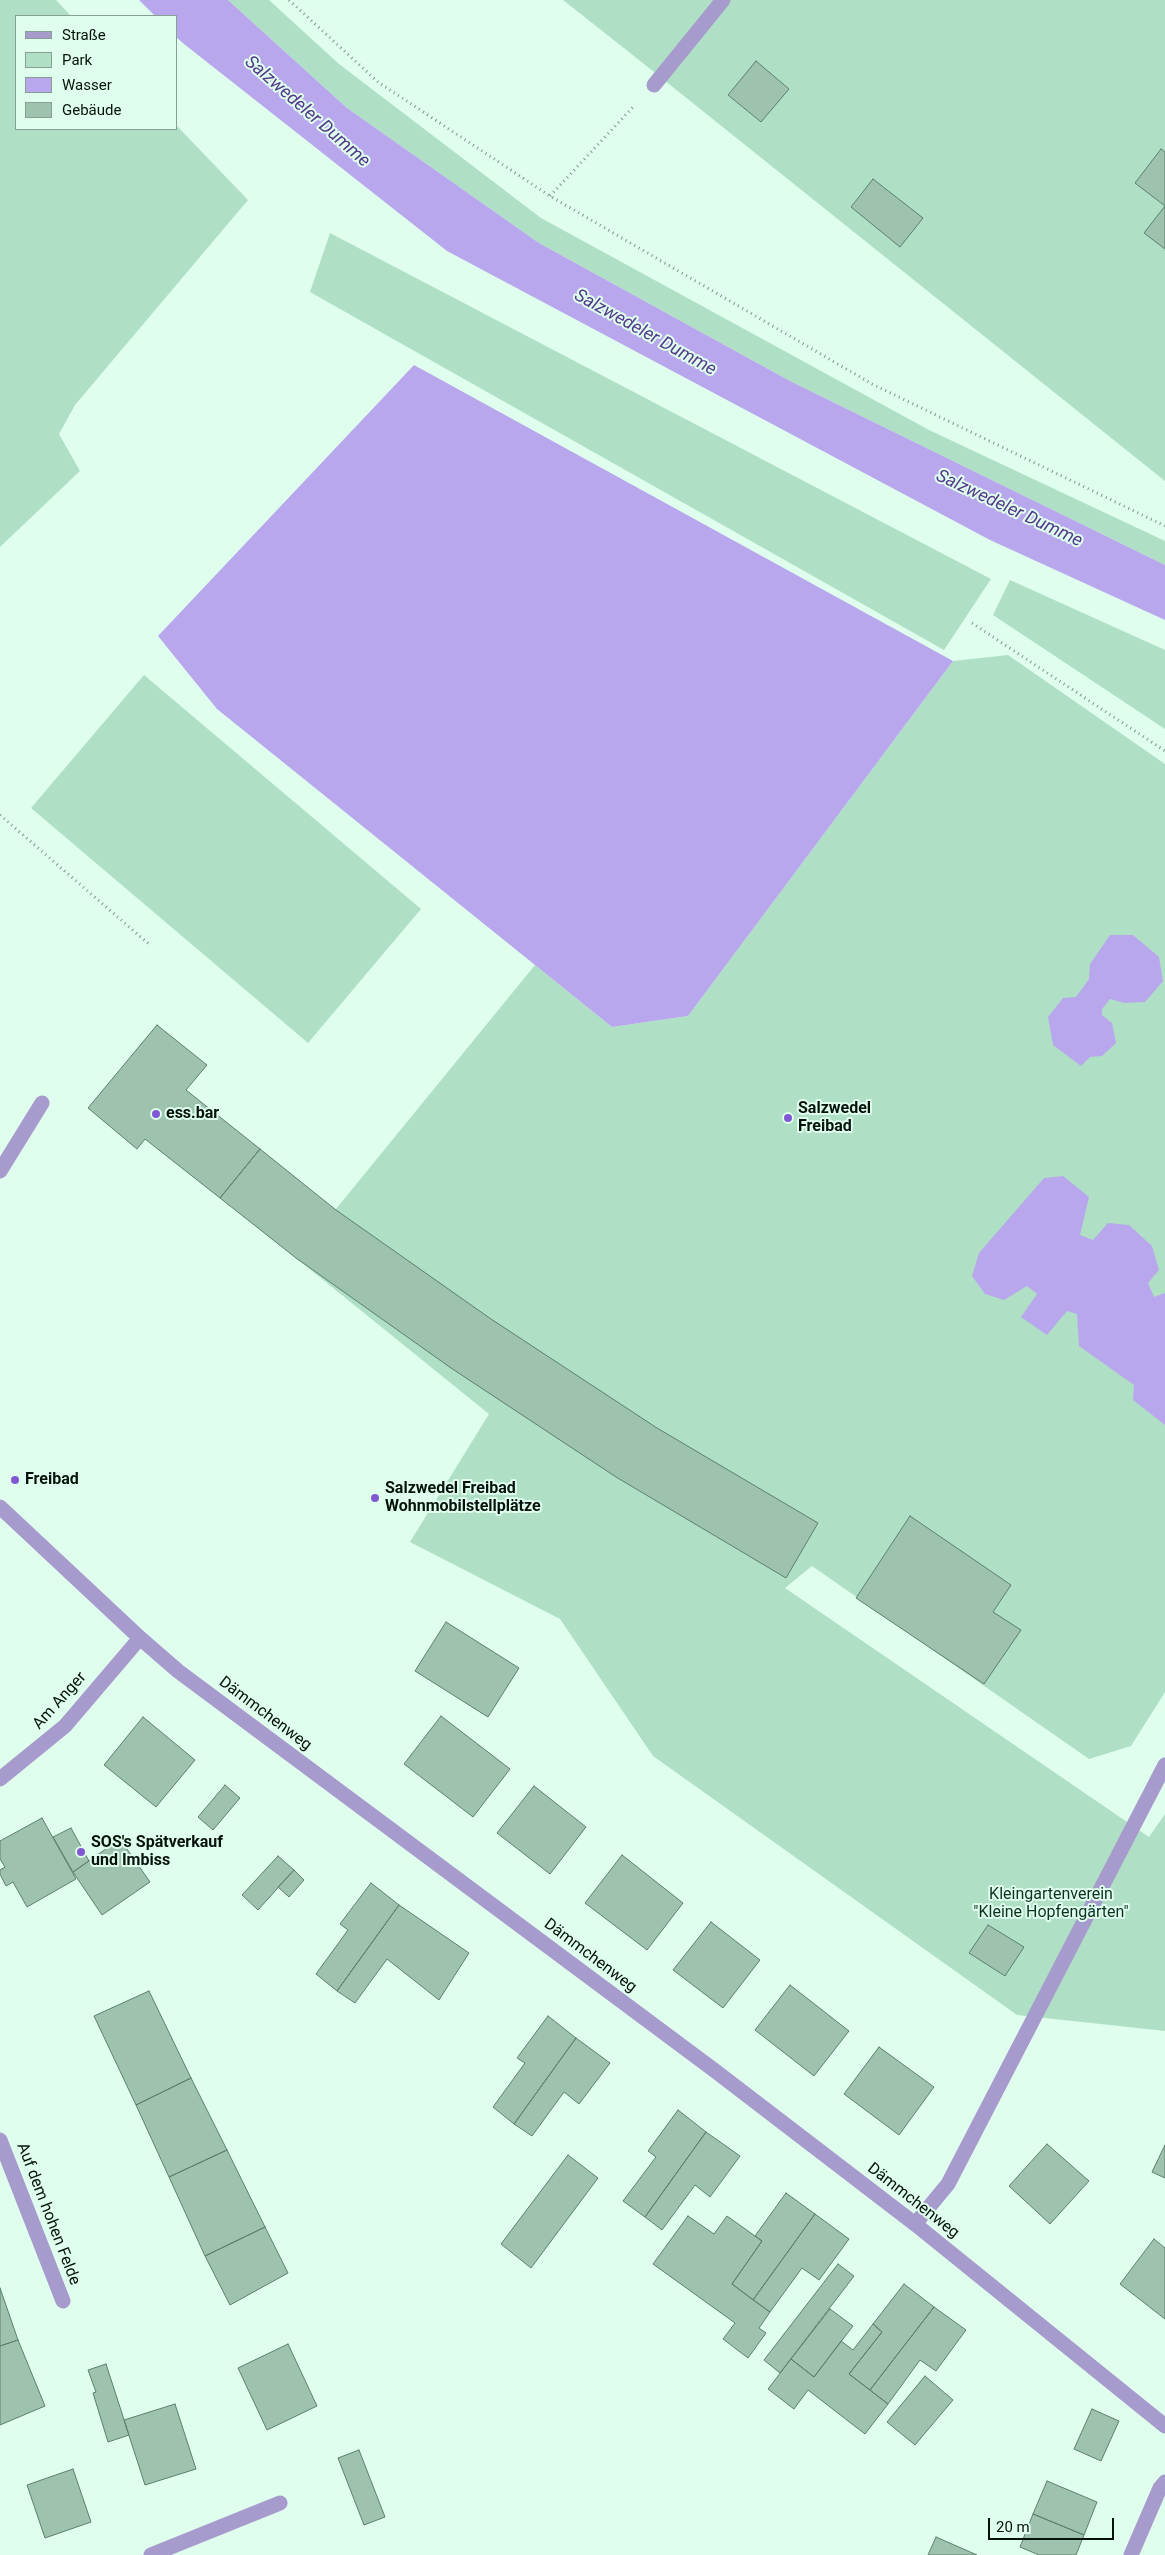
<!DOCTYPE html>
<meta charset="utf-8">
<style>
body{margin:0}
#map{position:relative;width:1165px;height:2555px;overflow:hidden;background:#dffeed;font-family:Roboto,sans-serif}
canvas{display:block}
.legend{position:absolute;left:15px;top:15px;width:162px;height:115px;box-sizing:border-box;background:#dffeed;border:1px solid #88a093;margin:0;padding:6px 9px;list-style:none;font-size:15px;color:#05120b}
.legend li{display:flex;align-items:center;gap:10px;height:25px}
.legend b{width:25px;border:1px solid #88a093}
.scale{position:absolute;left:988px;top:2518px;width:126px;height:22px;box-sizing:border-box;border:2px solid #05120b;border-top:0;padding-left:6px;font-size:15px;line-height:18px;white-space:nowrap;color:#05120b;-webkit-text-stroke:4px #dffeed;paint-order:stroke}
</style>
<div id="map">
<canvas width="1165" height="2555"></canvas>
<ul class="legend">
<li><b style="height:6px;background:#a79acc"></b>Straße</li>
<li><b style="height:14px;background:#afe0c5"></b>Park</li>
<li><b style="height:14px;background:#b9a7ed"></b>Wasser</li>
<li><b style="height:14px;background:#9dc2ae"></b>Gebäude</li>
</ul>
<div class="scale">20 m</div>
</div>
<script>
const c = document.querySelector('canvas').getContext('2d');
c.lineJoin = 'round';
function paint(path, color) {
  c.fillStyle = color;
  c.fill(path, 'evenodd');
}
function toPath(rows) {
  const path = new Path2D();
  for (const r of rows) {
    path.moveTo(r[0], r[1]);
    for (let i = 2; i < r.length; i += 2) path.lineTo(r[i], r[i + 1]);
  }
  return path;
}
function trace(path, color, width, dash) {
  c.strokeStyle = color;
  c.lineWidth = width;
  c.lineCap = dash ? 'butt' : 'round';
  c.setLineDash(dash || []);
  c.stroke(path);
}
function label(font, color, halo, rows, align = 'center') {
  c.font = font + ' Roboto,sans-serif';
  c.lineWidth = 4;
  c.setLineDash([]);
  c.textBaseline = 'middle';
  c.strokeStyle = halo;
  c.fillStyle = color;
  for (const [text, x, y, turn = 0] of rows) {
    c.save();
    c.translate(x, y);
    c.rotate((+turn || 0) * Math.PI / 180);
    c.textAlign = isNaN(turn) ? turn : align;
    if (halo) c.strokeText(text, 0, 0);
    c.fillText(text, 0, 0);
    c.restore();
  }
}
paint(toPath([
 [0,0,56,0,71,16,16,16,16,129,176,129,176,125,248,200,75,405,59,434,80,471,0,547],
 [228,0,269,0,339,64,541,218,929,430,1165,541,1165,565,790,381,539,243,347,108],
 [563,0,1165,0,1165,481,639,60],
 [330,233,991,579,944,650,310,292],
 [1010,580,1165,650,1165,729,993,615],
 [1008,655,1165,764,1165,1692,1131,1746,1089,1759,812,1566,785,1588,1149,1837,1165,1814,1165,2031,1017,2015,653,1756,560,1619,410,1542,489,1414,296,1258,535,965,612,1027,688,1016,953,661],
 [144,675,421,909,308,1043,31,808]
]), '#afe0c5');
paint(toPath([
 [139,0,228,0,347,108,539,243,790,381,1165,565,1165,620,990,540,447,251,184,44,176,37,176,16,155,16],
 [414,365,953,661,688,1016,612,1027,217,709,158,636],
 [1110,935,1133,935,1159,957,1163,981,1145,1002,1124,1003,1110,999,1102,1009,1102,1015,1112,1023,1116,1043,1102,1056,1090,1057,1081,1066,1053,1045,1048,1017,1063,998,1076,997,1089,979,1090,964],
 [1063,1176,1089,1197,1080,1235,1093,1240,1108,1223,1129,1225,1152,1246,1159,1270,1148,1283,1154,1297,1165,1293,1165,1425,1133,1400,1134,1385,1079,1346,1077,1314,1067,1311,1047,1335,1021,1317,1037,1294,1027,1286,1004,1300,985,1294,972,1276,979,1253,1044,1178]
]), '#b9a7ed');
const building = toPath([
 [756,61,789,89,761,122,728,95,756,61],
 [1161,149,1165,152,1165,206,1135,183,1161,149],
 [873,179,923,218,900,247,851,207,873,179],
 [1165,206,1165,249,1144,233,1165,206],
 [157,1025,207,1065,186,1090,260,1149,220,1198,145,1139,137,1149,88,1108,157,1025],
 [260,1149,336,1210,491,1319,657,1428,818,1523,786,1578,616,1477,451,1368,296,1258,220,1198,260,1149],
 [910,1516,1011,1585,993,1612,1021,1630,984,1684,856,1598,910,1516],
 [446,1622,519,1668,488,1717,415,1671,446,1622],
 [441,1716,510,1769,473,1817,404,1764,441,1716],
 [143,1717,195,1760,156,1807,104,1765,143,1717],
 [225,1785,240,1798,213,1830,198,1817,225,1785],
 [534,1786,586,1827,550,1874,497,1833,534,1786],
 [42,1818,76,1879,27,1907,13,1882,6,1886,0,1874,0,1870,5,1867,0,1859,0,1841,42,1818],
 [71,1828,89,1861,73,1872,53,1837,71,1828],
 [120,1839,150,1882,102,1915,73,1872,120,1839],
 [622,1855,683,1903,647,1950,585,1903,622,1855],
 [278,1856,294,1870,258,1910,242,1895,278,1856],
 [294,1870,304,1880,289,1897,278,1887,294,1870],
 [371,1883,399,1905,337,1991,316,1974,348,1930,340,1924,371,1883],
 [399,1905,469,1953,439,2000,387,1959,355,2003,337,1991,399,1905],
 [711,1922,760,1960,723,2008,673,1970,711,1922],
 [988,1925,1024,1947,1005,1976,969,1953,988,1925],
 [790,1985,849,2031,814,2076,755,2030,790,1985],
 [149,1991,191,2078,136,2105,94,2016,149,1991],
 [548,2016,576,2038,514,2124,493,2107,525,2063,517,2058,548,2016],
 [576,2038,610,2063,579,2104,564,2092,532,2136,514,2124,576,2038],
 [879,2047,934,2087,899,2135,844,2094,879,2047],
 [191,2078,227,2150,169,2177,136,2105,191,2078],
 [678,2110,706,2132,645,2217,623,2201,656,2157,648,2151,678,2110],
 [706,2132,740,2156,710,2197,695,2185,662,2230,645,2217,706,2132],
 [1047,2144,1089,2181,1050,2224,1009,2186,1047,2144],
 [1165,2145,1165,2178,1152,2172,1165,2145],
 [227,2150,265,2227,205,2256,169,2177,227,2150],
 [568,2155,598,2178,531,2268,501,2244,568,2155],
 [786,2193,815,2214,753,2300,732,2284,762,2241,755,2236,786,2193],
 [815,2214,849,2239,819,2280,802,2268,770,2312,753,2300,815,2214],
 [688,2216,714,2234,727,2216,762,2241,732,2284,770,2312,759,2328,766,2333,748,2358,723,2339,735,2323,653,2264,688,2216],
 [265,2227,288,2273,230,2305,205,2256,265,2227],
 [1154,2239,1165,2248,1165,2319,1120,2284,1154,2239],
 [838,2264,854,2276,780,2373,764,2360,838,2264],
 [904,2284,934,2307,870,2390,849,2374,882,2332,873,2324,904,2284],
 [0,2288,18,2340,0,2346,0,2288],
 [934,2307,966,2330,936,2371,920,2360,888,2404,870,2390,934,2307],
 [830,2309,853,2326,814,2377,791,2359,830,2309],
 [873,2324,882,2332,849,2374,888,2404,865,2434,808,2390,794,2409,768,2389,791,2359,814,2377,841,2341,853,2350,873,2324],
 [18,2340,45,2406,0,2425,0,2346,18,2340],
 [288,2344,317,2406,267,2430,238,2368,288,2344],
 [106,2364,129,2435,108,2442,93,2393,96,2392,88,2370,106,2364],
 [925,2376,953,2400,915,2445,887,2422,925,2376],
 [175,2404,196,2469,145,2485,124,2420,175,2404],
 [1092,2409,1119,2421,1101,2461,1074,2449,1092,2409],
 [359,2450,385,2517,364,2525,338,2458,359,2450],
 [73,2469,91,2522,45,2538,27,2485,73,2469],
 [1047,2481,1097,2502,1084,2535,1033,2514,1047,2481],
 [1033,2514,1084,2535,1076,2555,1039,2555,1020,2547,1033,2514],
 [936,2537,977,2555,928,2555,936,2537]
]);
paint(building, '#9dc2ae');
trace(building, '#5d806d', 1);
trace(toPath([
 [289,0,378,82,550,196,872,384,1165,526],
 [550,196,633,107],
 [972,623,1165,751],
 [0,815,150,945]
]), '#7f9689', 3, [1, 4]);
trace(toPath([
 [0,1171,42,1103],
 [915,2224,948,2184,1165,1765]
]), '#a79acc', 15);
trace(toPath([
 [654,85,723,0],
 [0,1507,140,1638,178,1671,714,2070,915,2224,1165,2426],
 [0,1779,65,1726,140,1638],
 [0,2140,63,2301],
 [151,2555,280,2503],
 [1131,2555,1160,2488,1165,2482]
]), '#a79acc', 15);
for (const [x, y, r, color] of [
 [156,1114,5,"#8258d2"],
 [788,1118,5,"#8258d2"],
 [15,1480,5,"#8258d2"],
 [375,1498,5,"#8258d2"],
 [81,1852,5,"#8258d2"]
]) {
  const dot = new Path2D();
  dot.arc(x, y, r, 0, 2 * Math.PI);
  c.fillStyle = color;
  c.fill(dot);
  trace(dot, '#dffeed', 2);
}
label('bold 16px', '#05120b', '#dffeed', [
 ["Salzwedel",798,1109],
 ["Freibad",798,1127],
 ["ess.bar",166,1114],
 ["Freibad",25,1480],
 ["Salzwedel Freibad",385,1489],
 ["Wohnmobilstellplätze",385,1507],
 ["SOS's Spätverkauf",91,1843],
 ["und Imbiss",91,1861]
], 'left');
label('16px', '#05120b', '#dffeed', [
 ["Am Anger",60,1701,-48],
 ["Dämmchenweg",265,1714,37],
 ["Dämmchenweg",590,1956,37],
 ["Dämmchenweg",913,2201,38],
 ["Auf dem hohen Felde",48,2214,69]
]);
label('16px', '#0c3121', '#dffeed', [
 ["Kleingartenverein",1051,1895],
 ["\"Kleine Hopfengärten\"",1051,1913]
]);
label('italic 18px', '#54388a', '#dffeed', [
 ["Salzwedeler Dumme",307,112,41],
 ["Salzwedeler Dumme",645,333,29],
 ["Salzwedeler Dumme",1009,509,25]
]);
</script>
